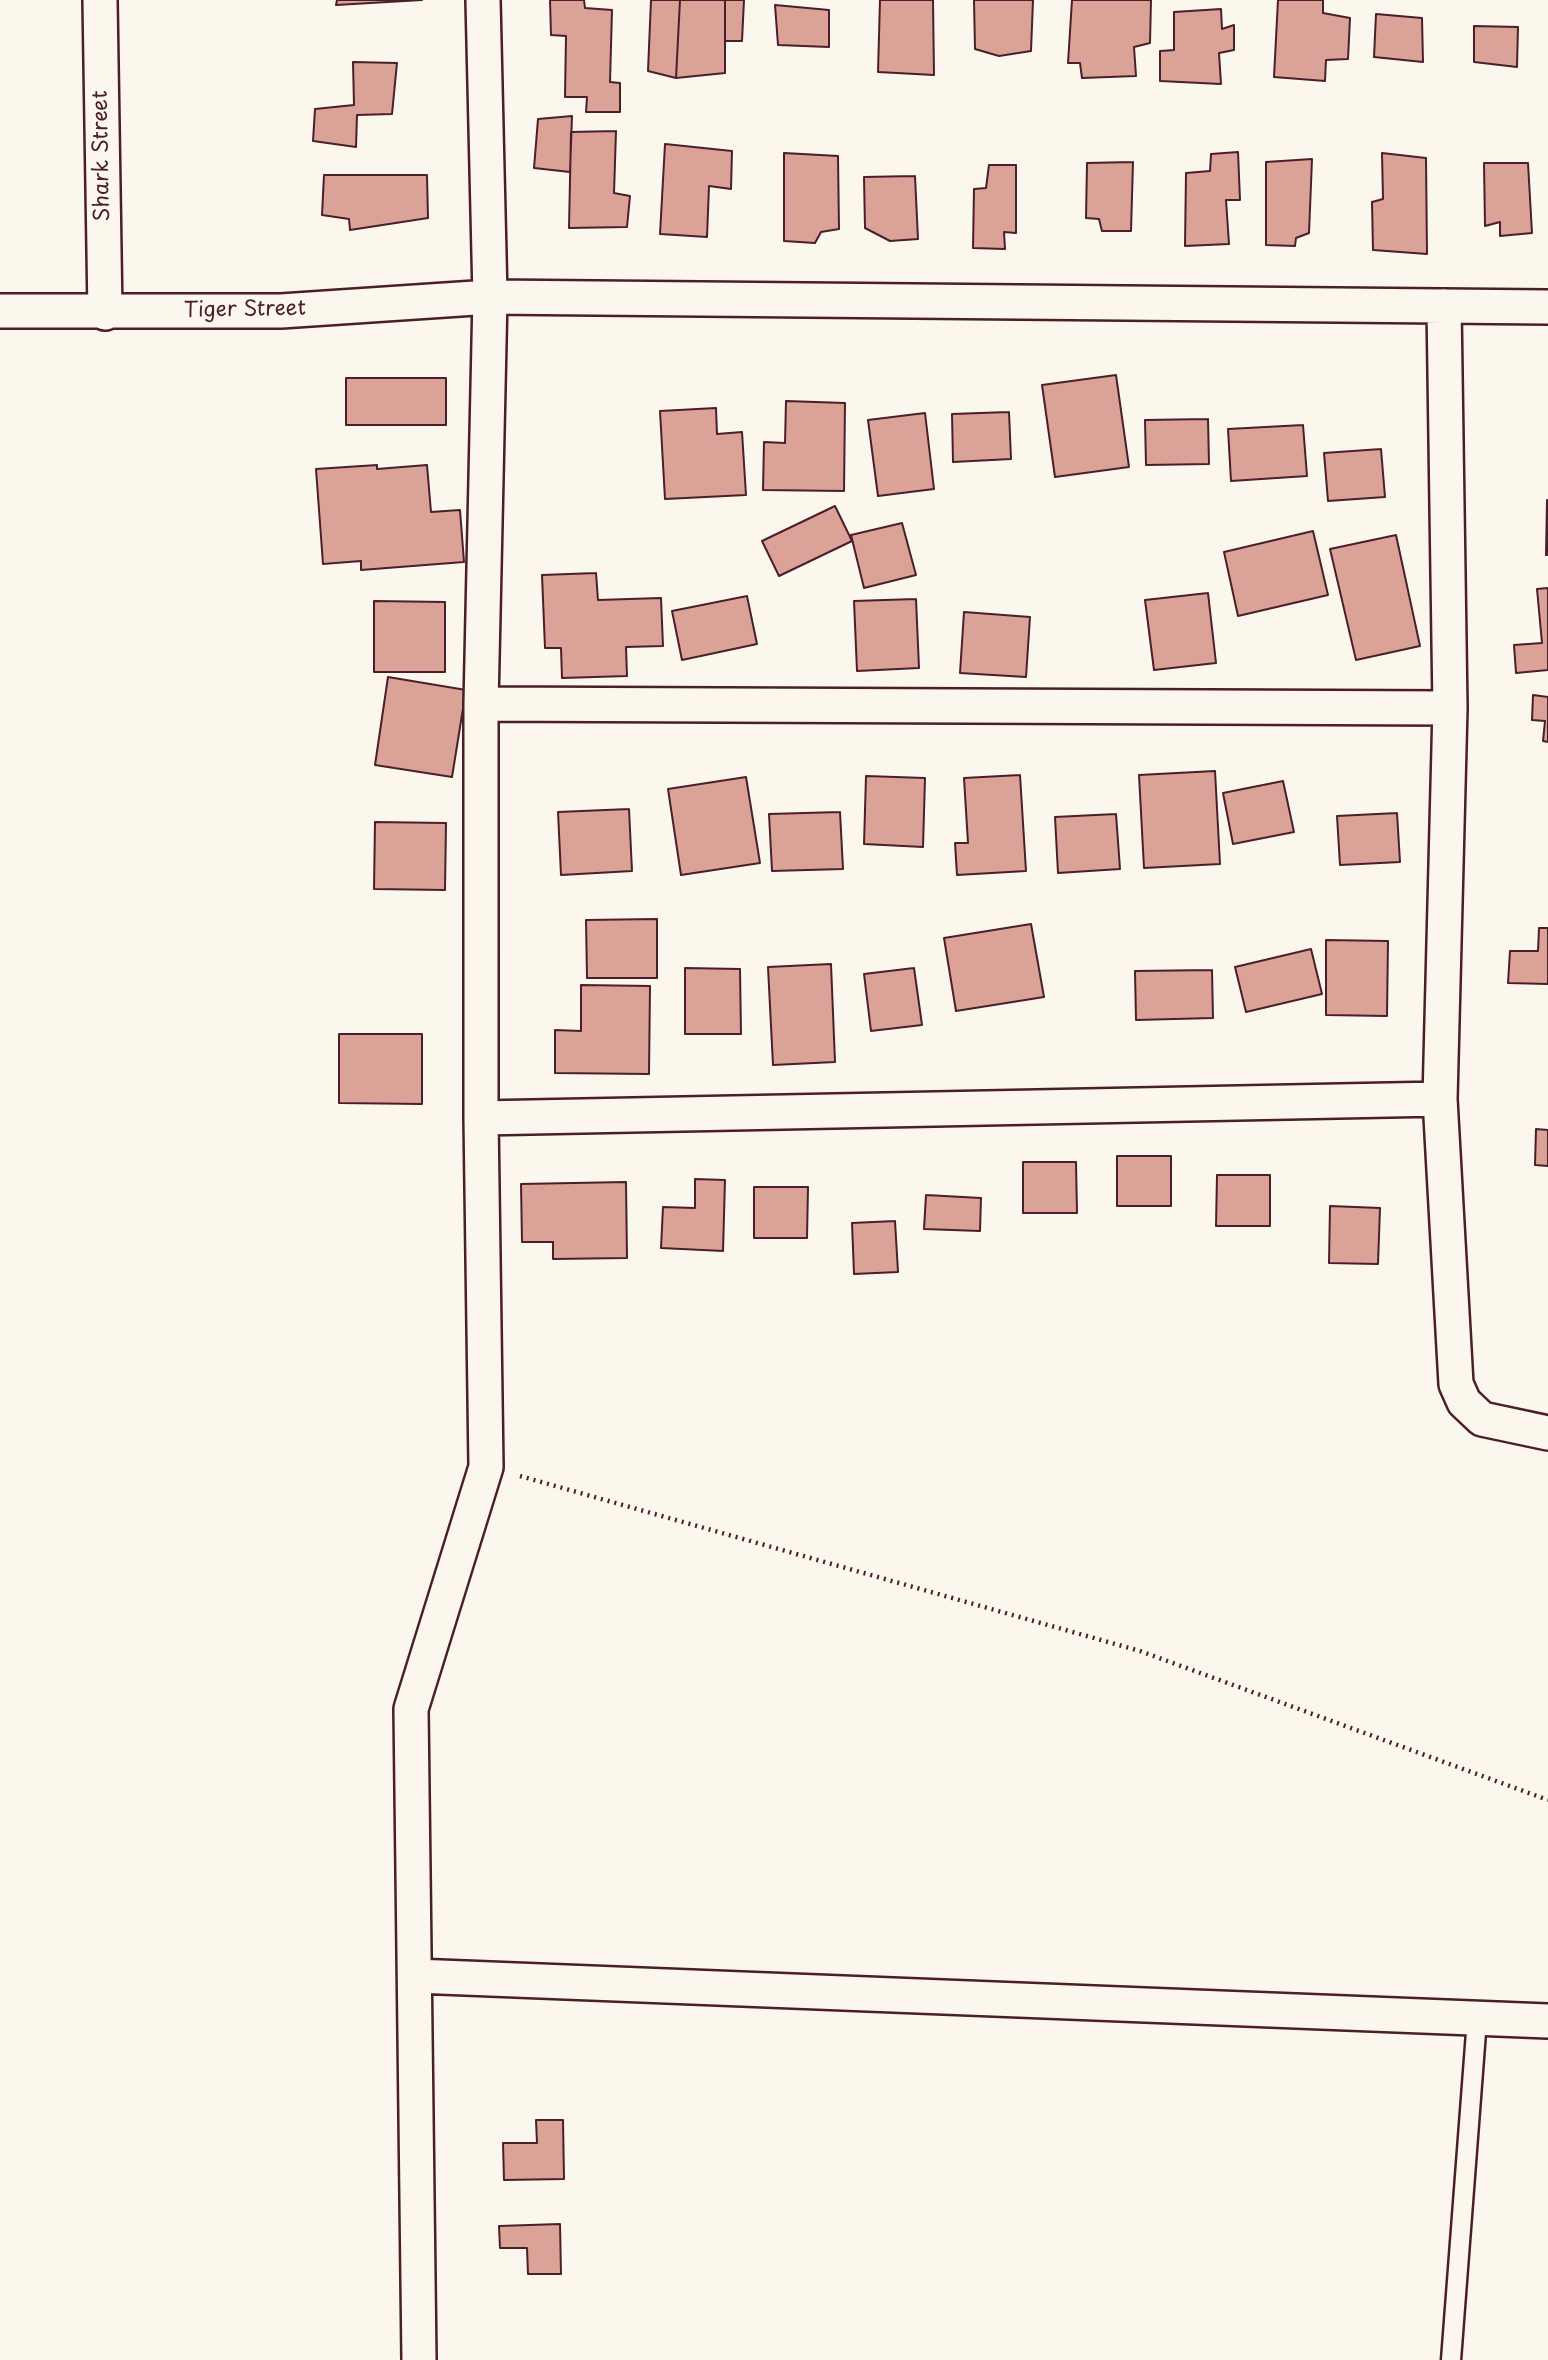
<!DOCTYPE html>
<style>
body{margin:0}
canvas{display:block;background:#fbf7ec}
</style>
<canvas width="1548" height="2360"></canvas>
<script>
const c = document.querySelector('canvas').getContext('2d');
c.lineJoin = 'round';
function paint(path, color) {
  c.fillStyle = color;
  c.fill(path, 'evenodd');
}
function toPath(rows) {
  const path = new Path2D();
  for (const r of rows) {
    path.moveTo(r[0], r[1]);
    for (let i = 2; i < r.length; i += 2) path.lineTo(r[i], r[i + 1]);
  }
  return path;
}
function trace(path, color, width, dash) {
  c.strokeStyle = color;
  c.lineWidth = width;
  c.lineCap = dash ? 'butt' : 'round';
  c.setLineDash(dash || []);
  c.stroke(path);
}
function label(font, color, halo, rows, align = 'center') {
  c.font = font + ' "Playpen Sans",sans-serif';
  c.lineWidth = 7;
  c.setLineDash([]);
  c.textBaseline = 'middle';
  c.strokeStyle = halo;
  c.fillStyle = color;
  for (const [text, x, y, turn = 0] of rows) {
    c.save();
    c.translate(x, y);
    c.rotate((+turn || 0) * Math.PI / 180);
    c.textAlign = isNaN(turn) ? turn : align;
    if (halo) c.strokeText(text, 0, 0);
    c.fillText(text, 0, 0);
    c.restore();
  }
}
const building = toPath([
 [337,0,422,0,336,5,337,0],
 [550,0,584,0,585,8,612,10,610,82,620,83,620,112,586,112,587,97,565,97,566,36,551,35,550,0],
 [651,0,680,0,676,78,648,71,651,0],
 [680,0,725,0,725,73,676,78,680,0],
 [725,0,744,0,742,41,725,41,725,0],
 [880,0,933,0,934,75,878,72,880,0],
 [974,0,1033,0,1031,51,999,56,975,49,974,0],
 [1072,0,1151,0,1150,43,1134,47,1136,76,1082,78,1080,63,1068,63,1072,0],
 [1278,0,1323,0,1323,13,1350,18,1348,59,1326,60,1325,81,1274,77,1278,0],
 [775,5,829,10,829,47,778,45,775,5],
 [1221,9,1222,29,1234,25,1234,50,1219,53,1221,84,1160,81,1160,51,1174,50,1174,12,1221,9],
 [1376,14,1422,18,1423,62,1374,57,1376,14],
 [1474,26,1518,27,1517,67,1474,62,1474,26],
 [353,62,397,63,392,114,357,115,356,147,313,141,315,109,354,105,353,62],
 [572,116,570,172,534,168,538,119,572,116],
 [616,131,614,193,630,196,627,227,569,228,571,132,616,131],
 [665,144,732,151,731,189,709,186,707,237,660,234,665,144],
 [1238,152,1240,200,1226,200,1229,244,1185,246,1186,173,1210,171,1211,154,1238,152],
 [784,153,838,156,839,229,821,232,815,243,784,241,784,153],
 [1382,153,1426,158,1427,254,1373,250,1372,202,1383,199,1382,153],
 [1312,159,1309,233,1296,238,1295,246,1266,245,1266,162,1312,159],
 [1133,162,1131,231,1102,231,1099,219,1086,218,1087,163,1133,162],
 [1484,163,1528,163,1532,233,1500,236,1500,222,1485,226,1484,163],
 [989,165,1016,165,1016,233,1004,232,1005,249,973,248,974,189,986,188,989,165],
 [324,175,427,175,428,218,350,230,349,219,322,215,324,175],
 [915,176,918,239,890,241,865,228,864,177,915,176],
 [1116,375,1129,467,1055,477,1042,385,1116,375],
 [346,378,446,378,446,425,346,425,346,378],
 [786,401,845,403,844,491,763,490,764,442,785,443,786,401],
 [716,408,717,434,742,432,746,495,665,499,660,411,716,408],
 [1009,412,1011,459,953,462,952,414,1009,412],
 [925,413,934,489,878,496,868,420,925,413],
 [1208,419,1209,464,1146,465,1145,420,1208,419],
 [1303,425,1307,476,1231,481,1228,429,1303,425],
 [1381,449,1385,497,1328,501,1324,453,1381,449],
 [377,465,377,469,427,465,431,512,460,510,464,562,361,570,361,561,323,564,316,469,377,465],
 [1547,500,1548,500,1548,555,1546,555,1547,500],
 [835,506,852,541,779,576,762,541,835,506],
 [902,523,916,575,864,588,851,535,902,523],
 [1313,531,1328,595,1238,616,1224,552,1313,531],
 [1396,535,1420,646,1356,660,1330,549,1396,535],
 [596,573,598,600,661,598,663,646,626,647,627,676,562,678,561,648,545,648,542,575,596,573],
 [1548,588,1548,670,1516,673,1514,645,1542,643,1537,589,1548,588],
 [1208,593,1216,663,1154,670,1145,600,1208,593],
 [747,596,757,644,682,660,672,611,747,596],
 [916,599,919,668,857,671,854,601,916,599],
 [374,601,445,602,445,672,374,672,374,601],
 [964,612,1030,617,1026,677,960,673,964,612],
 [388,677,466,690,452,777,375,765,388,677],
 [1533,695,1548,697,1548,742,1543,741,1545,721,1532,720,1533,695],
 [1215,771,1220,864,1144,868,1139,775,1215,771],
 [1020,775,1026,871,957,875,955,843,968,843,964,778,1020,775],
 [866,776,925,778,923,847,864,844,866,776],
 [746,777,760,863,681,875,668,789,746,777],
 [1283,781,1294,832,1233,844,1223,793,1283,781],
 [629,809,632,871,561,875,558,812,629,809],
 [840,812,843,869,772,871,769,814,840,812],
 [1397,813,1400,862,1340,865,1337,816,1397,813],
 [1116,814,1120,869,1058,873,1055,817,1116,814],
 [375,822,446,823,445,890,374,889,375,822],
 [657,919,657,978,587,978,586,920,657,919],
 [1031,924,1044,997,956,1011,944,938,1031,924],
 [1539,928,1548,928,1548,984,1508,983,1510,951,1538,951,1539,928],
 [1326,940,1388,941,1387,1016,1326,1015,1326,940],
 [1311,949,1322,994,1246,1012,1235,967,1311,949],
 [831,964,835,1062,773,1065,768,967,831,964],
 [685,968,740,969,741,1034,685,1034,685,968],
 [914,968,922,1025,871,1031,864,974,914,968],
 [1212,970,1213,1018,1136,1020,1135,971,1212,970],
 [581,985,650,986,649,1074,555,1073,555,1030,581,1031,581,985],
 [339,1034,422,1034,422,1104,339,1103,339,1034],
 [1536,1129,1548,1130,1548,1166,1535,1165,1536,1129],
 [1117,1156,1171,1156,1171,1206,1117,1206,1117,1156],
 [1023,1162,1076,1162,1077,1213,1023,1213,1023,1162],
 [1217,1175,1270,1175,1270,1226,1216,1226,1217,1175],
 [695,1179,725,1180,723,1251,661,1248,663,1207,695,1208,695,1179],
 [626,1182,627,1258,553,1259,553,1242,522,1242,521,1184,626,1182],
 [754,1187,808,1187,807,1238,754,1238,754,1187],
 [926,1195,981,1198,980,1231,924,1229,926,1195],
 [1330,1206,1380,1208,1378,1264,1329,1263,1330,1206],
 [895,1221,898,1272,854,1274,852,1223,895,1221],
 [536,2120,563,2120,564,2179,504,2180,503,2143,537,2143,536,2120],
 [560,2224,561,2274,528,2274,527,2248,500,2248,499,2226,560,2224]
]);
paint(building, '#dba298');
trace(building, '#4a1f2b', 2);
const service = toPath([
 [1451,2360,1477,2019]
]);
const minor = toPath([
 [100,0,105,313],
 [1444,306,1450,708,1440,1099,1456,1384,1464,1402,1482,1419,1548,1433],
 [0,311,281,311,490,297,1548,307],
 [481,704,1450,708],
 [481,1118,1440,1099],
 [415,1976,1548,2021],
 [419,2360,411,1709,486,1467,481,1118,481,704,490,297,483,0]
]);
trace(service, '#4a1f2b', 23);
trace(minor, '#4a1f2b', 38);
trace(toPath([
 [520,1476,1140,1651,1548,1800]
]), '#4a1f2b', 4.5, [2, 5]);
trace(service, '#fbf7ec', 18);
trace(minor, '#fbf7ec', 33);
label('21px', '#4a1f2b', '#fbf7ec', [
 ["Shark Street",102,156,-91],
 ["Tiger Street",245,310,-1]
]);
</script>
